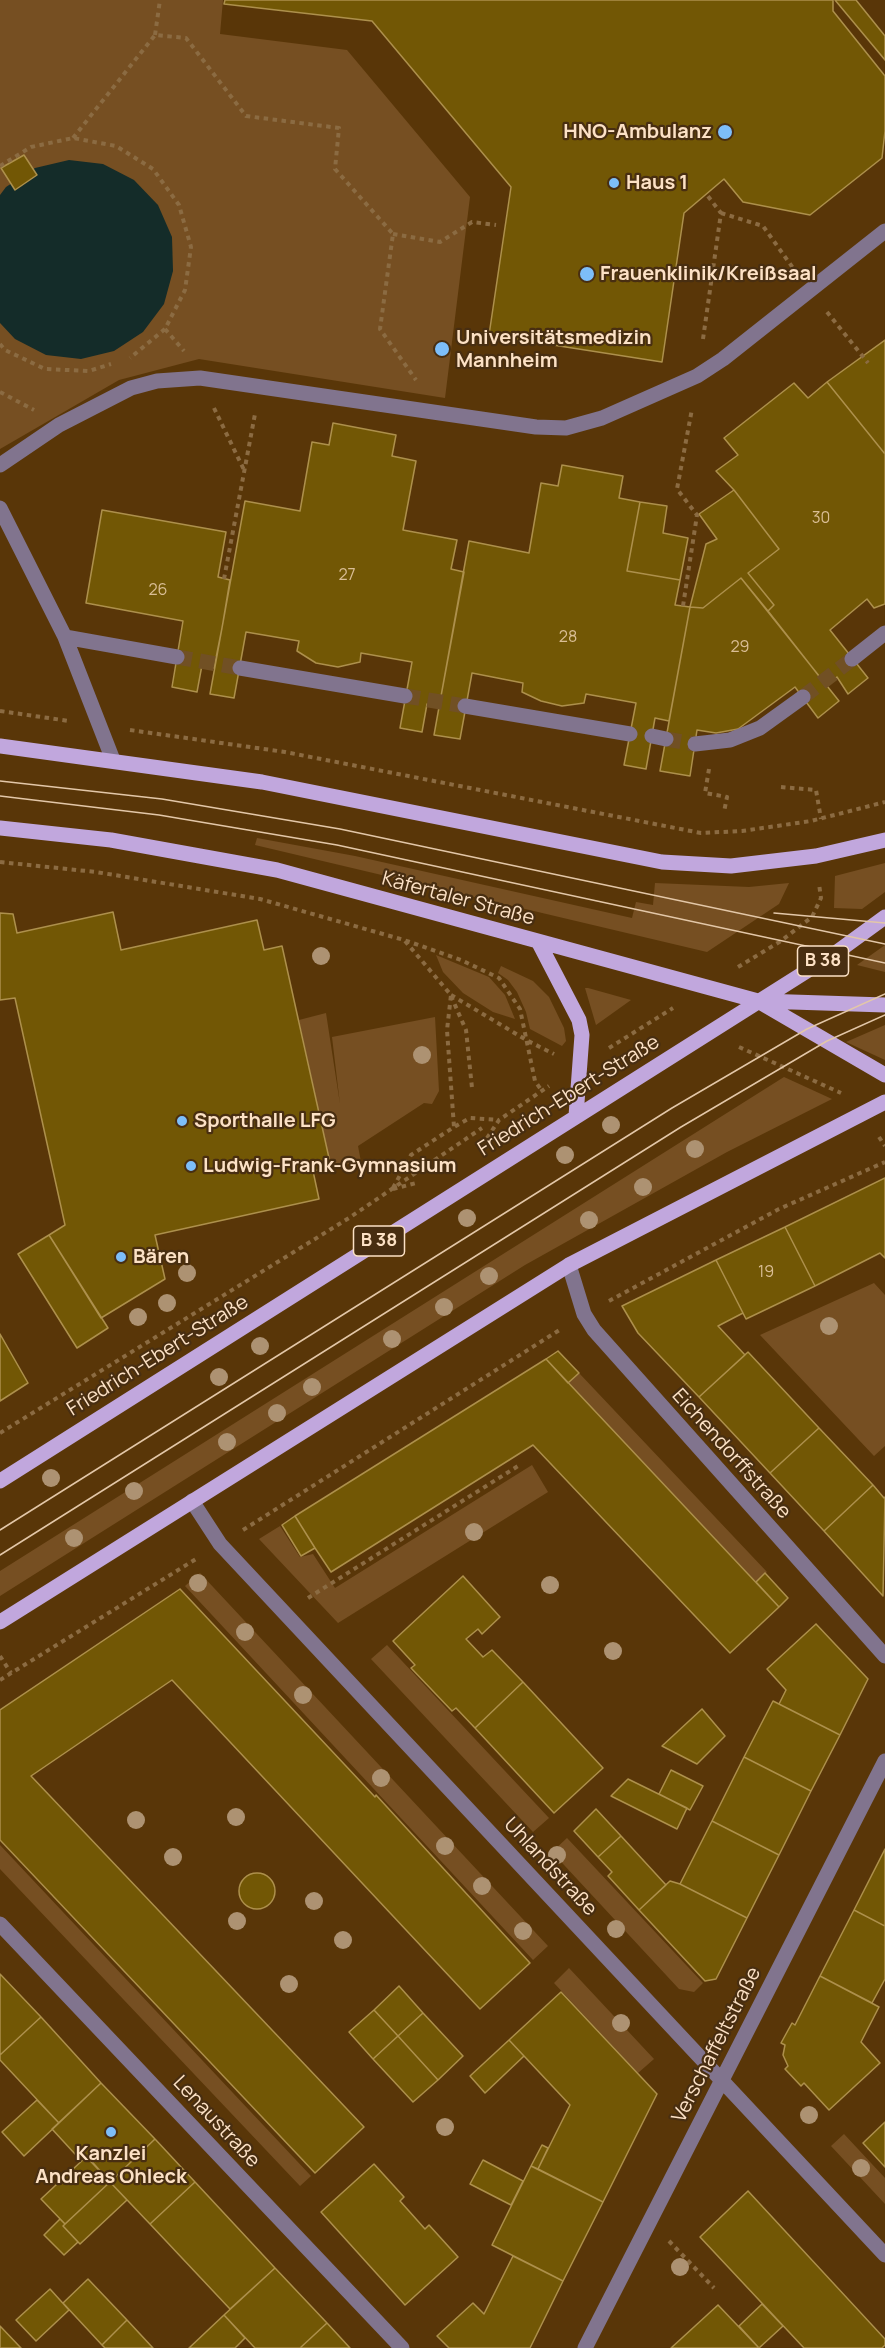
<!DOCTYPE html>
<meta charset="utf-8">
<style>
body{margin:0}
canvas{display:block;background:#593608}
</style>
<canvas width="885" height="2348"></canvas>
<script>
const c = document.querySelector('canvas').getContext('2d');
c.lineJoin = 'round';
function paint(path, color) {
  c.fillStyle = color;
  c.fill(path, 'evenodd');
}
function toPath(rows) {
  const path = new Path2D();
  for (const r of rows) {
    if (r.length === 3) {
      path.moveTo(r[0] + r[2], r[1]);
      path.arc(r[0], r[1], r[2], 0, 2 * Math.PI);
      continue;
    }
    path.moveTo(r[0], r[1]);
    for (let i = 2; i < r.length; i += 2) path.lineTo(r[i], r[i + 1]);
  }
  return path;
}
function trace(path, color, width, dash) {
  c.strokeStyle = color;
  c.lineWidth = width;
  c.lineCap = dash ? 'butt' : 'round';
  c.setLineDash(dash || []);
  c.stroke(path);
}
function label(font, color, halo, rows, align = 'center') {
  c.font = font + ' Manrope,sans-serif';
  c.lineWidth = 4.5;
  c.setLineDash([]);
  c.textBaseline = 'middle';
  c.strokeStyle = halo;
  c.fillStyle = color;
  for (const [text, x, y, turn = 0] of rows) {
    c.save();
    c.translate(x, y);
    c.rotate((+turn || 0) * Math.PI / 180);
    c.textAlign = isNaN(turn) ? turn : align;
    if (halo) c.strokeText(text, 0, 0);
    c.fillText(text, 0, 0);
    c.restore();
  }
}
paint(toPath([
 [0,0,223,0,220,34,347,50,470,197,445,398,199,359,119,380,0,449],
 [257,838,355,856,632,918,636,902,653,905,655,883,749,887,789,883,779,904,707,952,255,845],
 [885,863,885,892,862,909,834,908,835,876],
 [885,945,885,972,857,965],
 [436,955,489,977,505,995,515,1019,493,1012,463,993,443,972],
 [501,966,533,981,549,997,564,1028,566,1041,562,1046,530,1029,526,1012,517,992,508,980,498,973],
 [585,988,588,988,631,1000,596,1025],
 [326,1013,340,1104,332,1037,435,1017,439,1091,432,1104,424,1103,358,1146,361,1162,331,1167,299,1020],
 [885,1025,885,1060,846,1042],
 [784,1077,832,1099,727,1152,525,1265,0,1596,0,1571],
 [874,1283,885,1295,885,1446,874,1456,760,1335],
 [579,1373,767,1572,756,1582,568,1383],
 [532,1465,548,1492,338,1623,259,1539,280,1526,300,1557,313,1554,335,1588],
 [200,1573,548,1946,533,1960,185,1586],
 [387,1645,549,1818,533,1832,371,1659],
 [567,1838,703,1983,694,1992,679,1989,552,1852],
 [0,1845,311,2176,300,2186,0,1869],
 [569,1968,654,2059,638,2073,554,1983],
 [844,2134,885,2178,885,2204,831,2146]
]), '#764f22');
paint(toPath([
 [69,160,103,164,134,180,158,205,172,237,173,271,164,304,143,332,114,351,81,359,46,355,15,339,0,323,0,195,6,187,35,168]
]), '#142c29');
const building = toPath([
 [225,0,833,0,833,11,885,76,885,131,882,158,810,215,743,202,724,179,684,213,662,362,489,335,511,187,372,21,224,4,225,0],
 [835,0,856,0,885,36,885,60,835,0],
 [24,155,37,175,15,190,1,168,24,155],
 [885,340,885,454,827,382,885,340],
 [827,382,885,454,885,604,874,608,867,599,830,630,868,678,848,694,837,677,826,685,768,611,774,605,748,573,779,549,734,490,716,471,738,455,724,438,794,383,808,398,827,382],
 [333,423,396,435,392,456,416,461,403,530,457,540,451,569,464,572,439,707,427,704,422,732,400,728,412,662,361,653,360,662,338,667,316,663,297,651,299,641,246,632,234,698,210,694,245,501,300,511,312,442,329,445,333,423],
 [562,465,623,476,619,498,640,502,627,571,680,580,675,605,690,607,669,721,655,718,646,769,624,765,636,703,586,694,584,703,562,706,541,701,522,692,523,683,472,673,460,739,434,735,469,541,529,553,541,483,558,486,562,465],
 [734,490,779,549,748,573,774,605,768,611,741,578,703,608,690,607,706,544,717,539,699,514,734,490],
 [640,502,667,506,663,533,688,538,680,580,627,571,640,502],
 [102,510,226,532,218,577,230,580,222,628,214,668,202,665,197,692,172,687,183,621,86,603,102,510],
 [741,578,839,701,818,718,795,687,738,729,716,733,697,730,690,776,660,771,690,607,703,608,741,578],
 [113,912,121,950,257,920,264,950,282,946,331,1167,313,1171,319,1199,155,1235,165,1279,101,1318,49,1235,65,1225,15,998,0,1000,0,913,13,914,17,933,113,912],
 [885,1178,885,1258,880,1253,815,1286,785,1227,885,1178],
 [785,1227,815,1286,746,1319,716,1260,785,1227],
 [49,1235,108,1328,77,1348,18,1254,49,1235],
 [716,1260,743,1313,718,1326,745,1355,699,1397,638,1333,622,1306,716,1260],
 [0,1334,28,1383,0,1401,0,1334],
 [558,1351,579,1373,568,1383,546,1359,558,1351],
 [748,1352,819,1428,770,1473,699,1397,748,1352],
 [546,1359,779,1607,730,1653,533,1445,331,1572,315,1548,295,1516,546,1359],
 [819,1428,873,1485,824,1531,770,1473,819,1428],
 [873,1485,884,1498,885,1497,883,1596,824,1531,873,1485],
 [295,1516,315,1548,301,1556,282,1525,295,1516],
 [765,1573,788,1598,779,1607,756,1582,765,1573],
 [463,1576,500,1617,482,1634,478,1629,466,1639,483,1657,492,1650,523,1682,475,1728,456,1708,452,1711,411,1668,415,1665,393,1641,463,1576],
 [180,1589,375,1797,376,1795,530,1963,480,2009,172,1680,31,1776,364,2127,315,2173,0,1840,0,1710,180,1589],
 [816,1624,868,1679,840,1735,779,1704,786,1690,767,1669,816,1624],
 [523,1682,603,1768,554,1813,475,1728,523,1682],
 [773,1701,840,1735,811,1791,744,1757,773,1701],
 [702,1709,725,1736,697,1764,662,1746,702,1709],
 [744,1757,811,1791,779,1855,712,1821,744,1757],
 [671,1770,703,1786,690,1810,659,1794,671,1770],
 [628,1779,687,1808,677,1829,611,1796,628,1779],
 [596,1809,621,1836,598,1857,574,1831,596,1809],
 [712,1821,779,1855,747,1918,680,1884,712,1821],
 [621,1836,666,1885,639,1910,608,1876,612,1872,598,1857,621,1836],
 [885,1849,885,1926,854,1910,885,1849],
 [257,1891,18],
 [670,1881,680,1884,747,1918,716,1979,705,1981,639,1910,670,1881],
 [854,1910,885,1926,885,1979,872,2003,820,1976,854,1910],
 [0,1974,41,2017,0,2055,0,1974],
 [820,1976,879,2007,861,2042,880,2063,829,2110,804,2083,801,2086,785,2069,788,2066,783,2055,785,2045,781,2043,792,2023,795,2025,820,1976],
 [399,1986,423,2013,398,2036,374,2010,399,1986],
 [561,1992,657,2094,603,2202,538,2169,570,2105,509,2040,561,1992],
 [374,2010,398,2036,373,2059,349,2032,374,2010],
 [423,2013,463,2056,438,2080,398,2036,423,2013],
 [41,2017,101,2083,59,2123,0,2060,0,2055,41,2017],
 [398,2036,438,2080,413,2102,373,2059,398,2036],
 [509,2040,524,2056,485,2093,470,2076,509,2040],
 [101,2083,155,2139,110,2182,80,2150,75,2154,52,2129,101,2083],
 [37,2100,59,2123,24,2156,2,2132,37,2100],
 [885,2122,885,2167,863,2143,885,2122],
 [155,2139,195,2182,150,2224,110,2182,155,2139],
 [542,2145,548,2148,538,2169,531,2166,542,2145],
 [87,2156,110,2182,65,2224,41,2199,87,2156],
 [483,2160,523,2181,511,2205,470,2184,483,2160],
 [374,2164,404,2197,400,2201,425,2229,429,2225,458,2257,405,2305,321,2212,374,2164],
 [531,2166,603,2202,563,2281,492,2245,531,2166],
 [110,2182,127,2200,80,2244,63,2226,110,2182],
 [195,2182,275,2268,230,2309,150,2224,195,2182],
 [748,2191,885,2339,885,2345,882,2348,804,2348,700,2237,748,2191],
 [60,2219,65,2224,63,2226,78,2242,64,2255,44,2235,60,2219],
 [513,2256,563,2281,530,2348,449,2348,437,2336,473,2303,484,2314,513,2256],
 [275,2268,327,2323,300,2348,255,2348,224,2315,275,2268],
 [88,2279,127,2320,102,2345,63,2303,88,2279],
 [50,2289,69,2310,36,2341,16,2320,50,2289],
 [762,2304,783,2326,759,2348,739,2326,762,2304],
 [718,2305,759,2348,671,2348,718,2305],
 [224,2315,245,2338,235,2348,189,2348,224,2315],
 [127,2320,153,2348,105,2348,102,2345,127,2320],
 [327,2323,350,2348,300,2348,327,2323],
 [0,2326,21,2348,0,2348,0,2326]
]);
paint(building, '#725705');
trace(building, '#ad904c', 1.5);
trace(toPath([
 [177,657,240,668],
 [405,696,465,706],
 [803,697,852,659],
 [666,739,695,744]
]), '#715024', 15, [15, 8]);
trace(toPath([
 [155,35,160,0],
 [73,138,155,35,186,38,246,116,339,128,335,169,393,234,380,329,416,380],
 [0,166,31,147,73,138,116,146,153,169,179,205,191,247,185,290,165,329,130,358],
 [721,213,763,226,793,268],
 [393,234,440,242,472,222,496,225],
 [827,312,868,363],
 [165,329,184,351],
 [703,339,721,213,707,195],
 [0,344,5,350,45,369,89,371,111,364],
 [0,392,34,410],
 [214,408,245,472],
 [224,579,255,414],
 [683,606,697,515,677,489,692,409],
 [0,711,69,721],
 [130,730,285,752,701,833,742,831,811,821,885,802],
 [709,769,705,793,727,797,724,812],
 [781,787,816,790,821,819],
 [0,862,96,872,260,899,404,940,461,960,499,978,520,1009,535,1081,542,1091],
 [405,941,451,995,447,1030,454,1127],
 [738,967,781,941,812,917,821,898,819,884],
 [451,995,528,1041,554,1054],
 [451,996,466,1030,472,1088],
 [739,1047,841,1093],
 [609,1048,673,1008],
 [879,1137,885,1146],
 [487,1138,499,1120,549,1086],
 [393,1188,411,1155,454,1127,470,1118,499,1120],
 [393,1189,416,1183],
 [609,1301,779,1209,885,1162],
 [0,1433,349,1218,482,1128],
 [243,1530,561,1329],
 [308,1598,518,1466],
 [0,1656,11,1673],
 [0,1680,196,1559],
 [669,2241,714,2288]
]), '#8b6b42', 4, [4.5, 4.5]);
trace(toPath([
 [0,465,59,425,131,388,157,381,200,378,536,427,566,428,602,418,697,376,723,359,885,231],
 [0,508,65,637,177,657],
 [65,637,113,760],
 [852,659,885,633],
 [240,668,405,696],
 [465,706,630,734],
 [652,736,666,739],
 [695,744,730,740,760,728,803,697],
 [569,1265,584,1314,594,1330,885,1656],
 [192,1501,220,1544,885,2255],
 [0,1924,402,2348],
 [585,2348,885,1761]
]), '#81748e', 15);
trace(toPath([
 [0,746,262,782,662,862,731,866,816,856,885,840],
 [0,828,111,840,277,870,758,1001,885,1075],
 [539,943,579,1020,582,1035,576,1116],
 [761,1001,885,1005],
 [0,1481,837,952,885,917],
 [0,1622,569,1265,885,1102]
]), '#c1a7dd', 15);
trace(toPath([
 [0,781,162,799,340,829,885,944],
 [0,796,159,815,337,845,885,963],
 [774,913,885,923],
 [0,1530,672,1108,807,1029,885,994],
 [0,1555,681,1127,827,1041,885,1015]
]), '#e3c7a8', 1.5);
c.fillStyle = '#ad9272';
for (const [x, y] of [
 [321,956],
 [422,1055],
 [611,1125],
 [695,1149],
 [565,1155],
 [643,1187],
 [467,1218],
 [589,1220],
 [187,1273],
 [489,1276],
 [167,1303],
 [444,1307],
 [138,1317],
 [829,1326],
 [392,1339],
 [260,1346],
 [219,1377],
 [312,1387],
 [277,1413],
 [227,1442],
 [51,1478],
 [134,1491],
 [474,1532],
 [74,1538],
 [198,1583],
 [550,1585],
 [245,1632],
 [613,1651],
 [303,1695],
 [381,1778],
 [236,1817],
 [136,1820],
 [445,1846],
 [557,1855],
 [173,1857],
 [482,1886],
 [314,1901],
 [237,1921],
 [616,1929],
 [523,1931],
 [343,1940],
 [289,1984],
 [621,2023],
 [809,2115],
 [445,2127],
 [861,2168],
 [680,2267]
]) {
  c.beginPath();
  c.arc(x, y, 9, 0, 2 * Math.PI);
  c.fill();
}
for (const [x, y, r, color] of [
 [725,132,8,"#7dbef9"],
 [614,183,6,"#7dbef9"],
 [587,274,8,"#7dbef9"],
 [442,349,8,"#7dbef9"],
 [182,1121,6,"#7dbef9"],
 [191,1166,6,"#7dbef9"],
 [121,1257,6,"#7dbef9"],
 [111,2132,6,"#7dbef9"]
]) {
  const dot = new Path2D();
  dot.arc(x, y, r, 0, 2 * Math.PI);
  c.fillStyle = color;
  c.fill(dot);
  trace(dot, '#482e11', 2);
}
label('16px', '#dabe95', null, [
 ["30",821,519],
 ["27",347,576],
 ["26",158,591],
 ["28",568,638],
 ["29",740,648],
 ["19",766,1273]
]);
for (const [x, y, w] of [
 [823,961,51],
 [379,1241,51]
]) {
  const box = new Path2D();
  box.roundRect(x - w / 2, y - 15, w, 30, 4.5);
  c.fillStyle = '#482e11';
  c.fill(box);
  trace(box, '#fce1c5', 1.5);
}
label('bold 18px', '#fce1c5', null, [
 ["B 38",823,961],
 ["B 38",379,1241]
]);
label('bold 20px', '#fce1c5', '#482e11', [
 ["HNO-Ambulanz",712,132,"right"],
 ["Haus 1",626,183],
 ["Frauenklinik/Kreißsaal",600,274],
 ["Universitätsmedizin",456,338],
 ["Mannheim",456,361],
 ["Sporthalle LFG",194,1121],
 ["Ludwig-Frank-Gymnasium",203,1166],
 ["Bären",133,1257],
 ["Kanzlei",111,2154,"center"],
 ["Andreas Ohleck",111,2177,"center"]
], 'left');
label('20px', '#fce1c5', '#482e11', [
 ["Käfertaler Straße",458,899,15],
 ["Friedrich-Ebert-Straße",569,1096,-32],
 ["Friedrich-Ebert-Straße",158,1356,-32],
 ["Eichendorffstraße",731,1454,48],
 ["Uhlandstraße",550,1867,47],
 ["Verschaffeltstraße",717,2045,-63],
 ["Lenaustraße",216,2122,47]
]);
</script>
